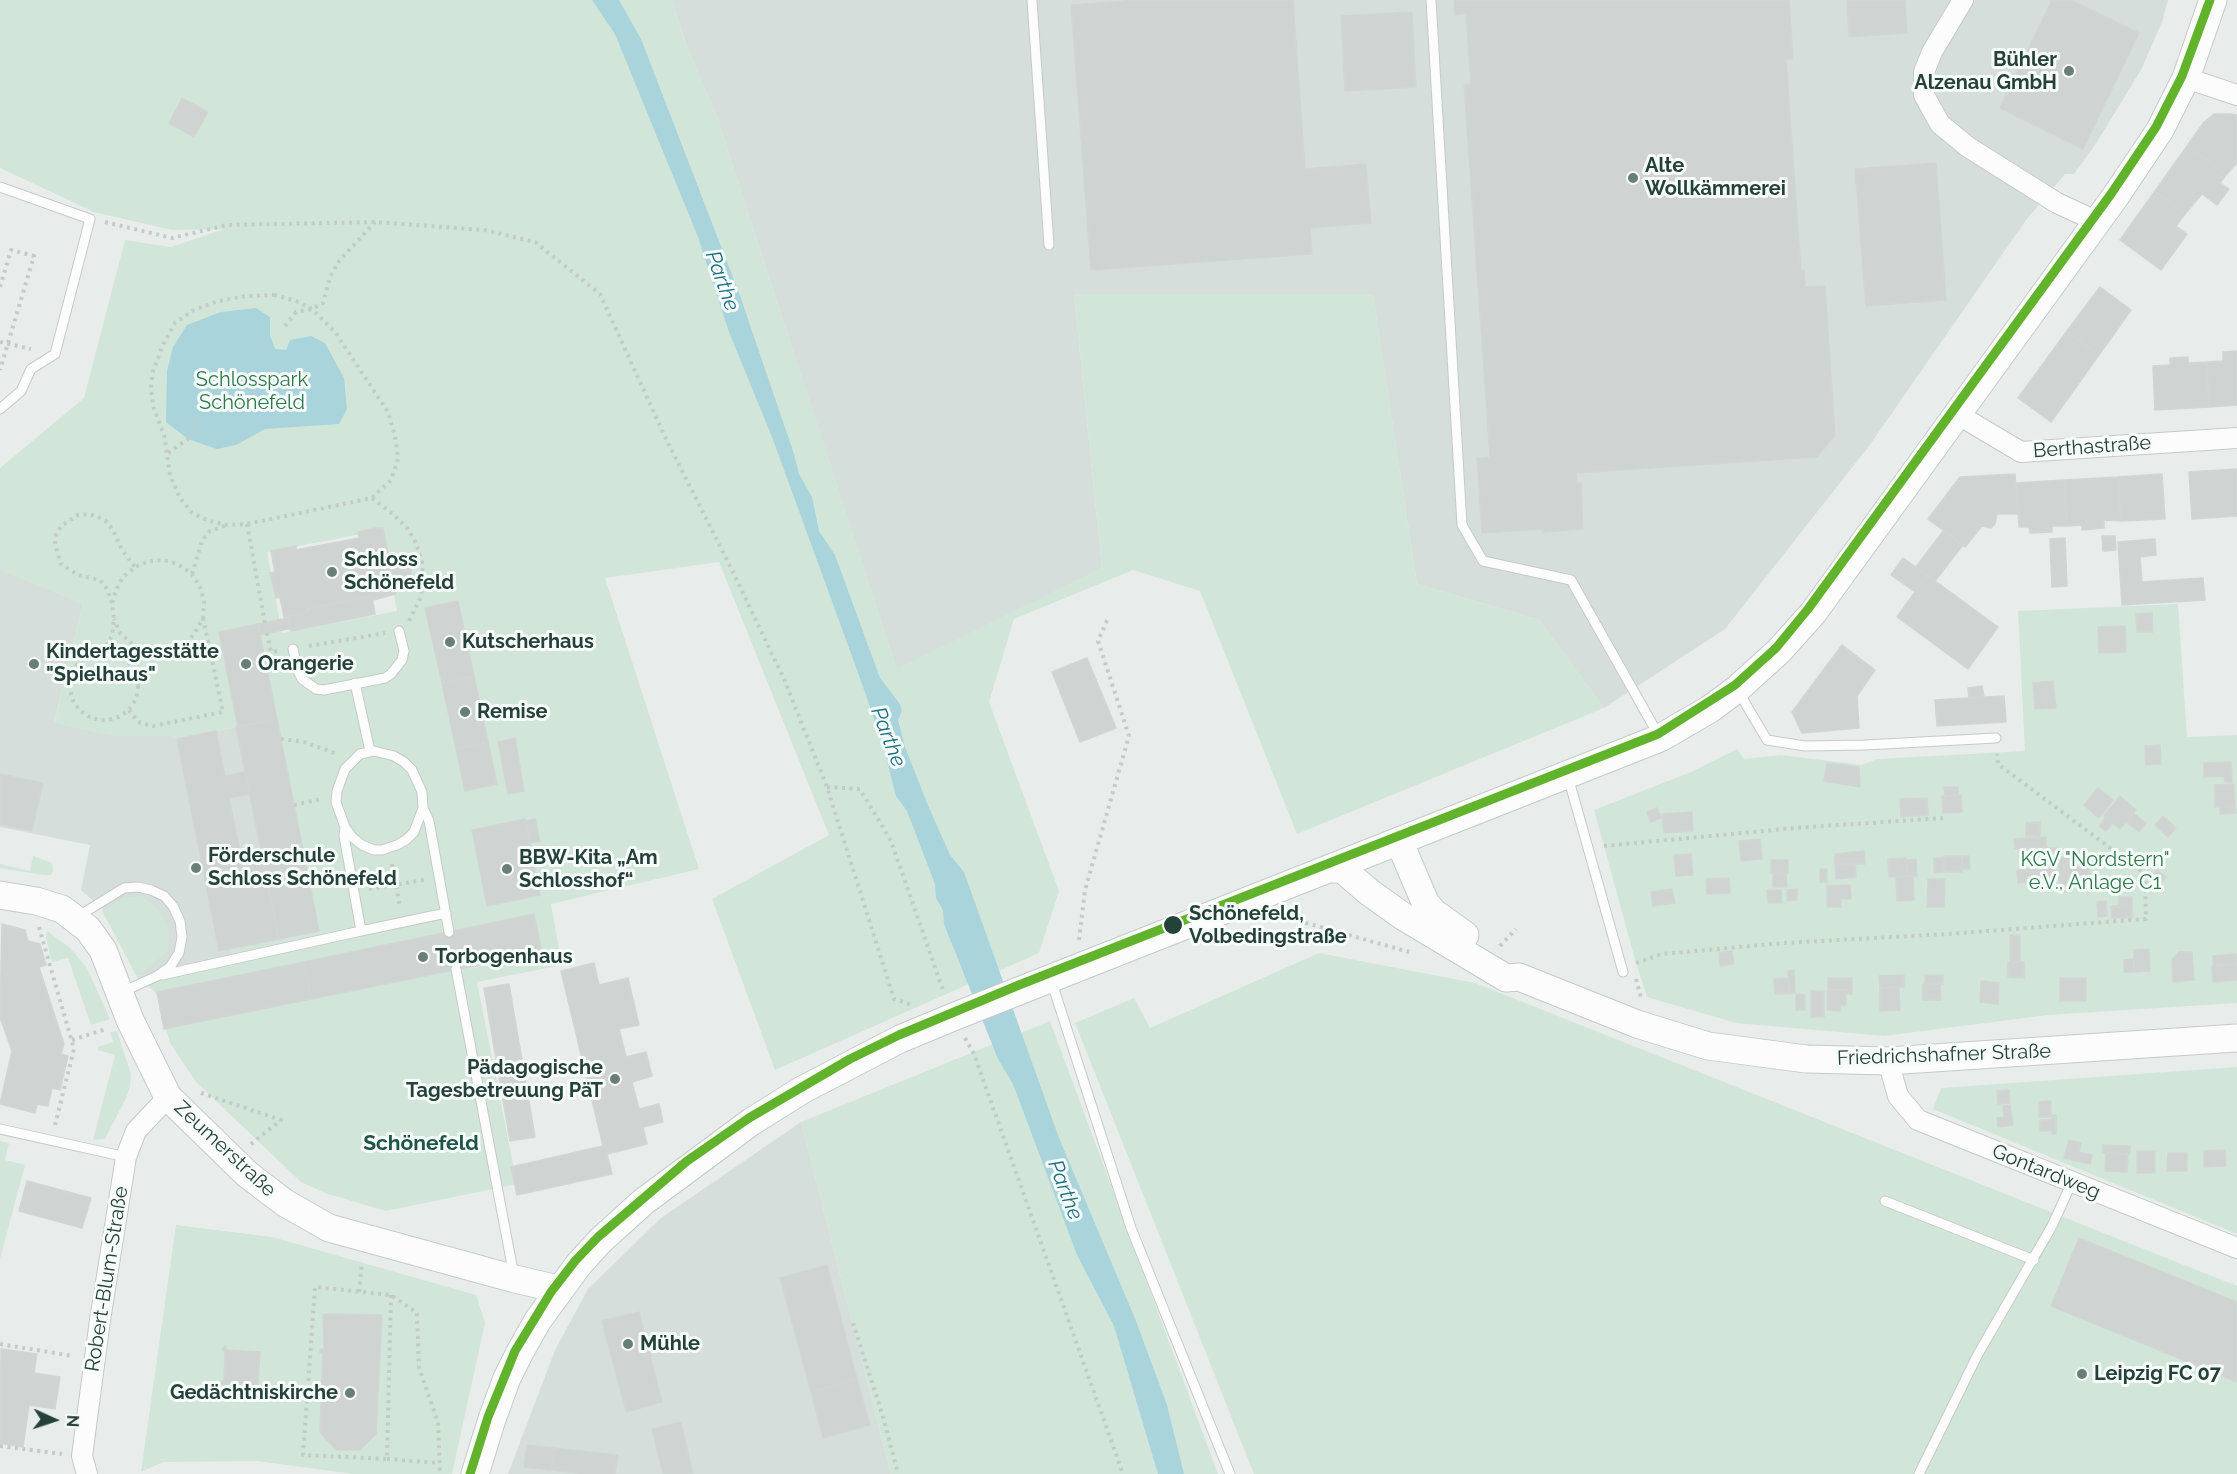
<!DOCTYPE html>
<meta charset="utf-8">
<style>
body{margin:0}
#map{position:relative;width:2237px;height:1474px;overflow:hidden;background:#e8edeb;font-family:Raleway,sans-serif}
canvas{display:block}
.north{position:absolute;left:24px;top:1390px;width:60px;height:60px;-webkit-text-stroke:4px #f7fbf9;paint-order:stroke;rotate:93deg;font-size:16px;font-weight:700;line-height:24px;text-align:center;color:#24423a}
.north::after{content:'';display:block;margin:auto;width:21px;height:27px;background:#24423a;clip-path:polygon(50% 0,100% 100%,50% 72%,0 100%)}
</style>
<div id="map">
<canvas width="2237" height="1474"></canvas>
<div class="north">N</div>
</div>
<script>
const c = document.querySelector('canvas').getContext('2d');
c.lineJoin = 'round';
function paint(path, color) {
  c.fillStyle = color;
  c.fill(path, 'evenodd');
}
function toPath(rows) {
  const path = new Path2D();
  for (const r of rows) {
    if (r.length === 3) {
      path.moveTo(r[0] + r[2], r[1]);
      path.arc(r[0], r[1], r[2], 0, 2 * Math.PI);
      continue;
    }
    path.moveTo(r[0], r[1]);
    for (let i = 2; i < r.length; i += 2) path.lineTo(r[i], r[i + 1]);
  }
  return path;
}
function trace(path, color, width, dash) {
  c.strokeStyle = color;
  c.lineWidth = width;
  c.lineCap = dash ? 'butt' : 'round';
  c.setLineDash(dash || []);
  c.stroke(path);
}
function label(font, color, halo, rows, align = 'center') {
  c.font = font + ' Raleway,sans-serif';
  c.lineWidth = 6;
  c.setLineDash([]);
  c.textBaseline = 'middle';
  c.strokeStyle = halo;
  c.fillStyle = color;
  for (const [text, x, y, turn = 0] of rows) {
    c.save();
    c.translate(x, y);
    c.rotate((+turn || 0) * Math.PI / 180);
    c.textAlign = isNaN(turn) ? turn : align;
    if (halo) c.strokeText(text, 0, 0);
    c.fillText(text, 0, 0);
    c.restore();
  }
}
paint(toPath([
 [672,0,2168,0,2162,22,2142,68,2097,142,2074,174,2065,174,2026,220,1869,446,1725,629,1604,708,1539,620,1417,584,1373,295,1074,294,1102,568,897,670,716,114,687,47],
 [0,569,83,604,54,722,172,736,177,739,277,719,319,931,231,949,232,956,138,976,104,910,81,890,90,845,0,827],
 [801,1122,891,1474,508,1474,555,1350,588,1289,661,1218]
]), '#d6dedb');
paint(toPath([
 [0,0,672,0,687,47,716,114,897,669,1102,568,1074,294,1373,294,1417,584,1539,620,1604,708,1297,834,1200,591,1133,570,1014,619,989,702,1059,891,1039,953,775,1070,712,899,829,835,719,562,605,578,699,869,551,904,562,965,477,982,517,1184,386,1211,325,1193,301,1182,196,1082,170,1043,156,993,137,977,102,911,123,898,141,896,153,904,163,916,169,933,168,951,138,976,232,955,231,949,318,931,276,719,177,739,171,736,113,736,54,723,83,604,0,570,0,468,84,398,125,240,171,247,224,229,172,230,94,212,0,168],
 [382,530,397,611,282,633,267,552],
 [2178,604,2187,737,2237,735,2237,1003,2048,1015,1884,1036,1736,1023,1647,997,1636,963,1594,810,1691,772,1737,749,1744,759,1781,755,1862,765,1877,759,2025,751,2018,611],
 [33,856,52,863,53,872,50,875,43,875,0,868,0,864,30,871],
 [47,931,70,948,87,968,110,1019,91,1025,68,958,52,962,46,938],
 [1319,953,1475,983,2237,1286,2237,1474,1254,1474,1075,1023,1134,998,1150,1028],
 [1050,1021,1218,1474,891,1474,801,1122],
 [117,1031,131,1074,130,1087,126,1098,105,1139,93,1140,115,1055,98,1050,98,1047,113,1042,110,1032],
 [2237,1067,2237,1234,1933,1109,1941,1088],
 [0,1141,9,1143,5,1160,25,1165,0,1259],
 [176,1225,272,1237,476,1295,485,1323,452,1474,353,1474,257,1461,163,1462,141,1472]
]), '#d1e6d8');
paint(toPath([
 [592,0,619,0,641,39,739,293,793,451,799,474,812,497,819,531,835,555,880,678,900,704,902,711,898,720,905,747,927,803,950,855,964,872,1059,1138,1136,1321,1167,1405,1184,1474,1158,1474,1114,1326,1077,1255,1013,1084,998,1059,944,924,943,910,936,898,935,884,907,811,896,796,882,742,861,681,772,437,729,332,698,237,615,34],
 [256,308,270,317,270,335,275,349,286,350,290,340,311,336,325,343,344,378,347,409,339,424,265,429,236,445,217,449,188,439,166,422,167,371,173,347,187,325,221,312]
]), '#a9d4db');
const building = toPath([
 [1137,0,1293,0,1305,169,1366,164,1371,223,1310,228,1312,254,1091,270,1071,5,1137,0],
 [1454,0,1789,0,1793,59,1786,59,1801,271,1804,270,1805,287,1825,286,1835,435,1817,457,1576,473,1577,483,1581,483,1583,529,1544,532,1543,529,1482,533,1477,458,1490,457,1464,85,1471,84,1466,14,1455,15,1454,0],
 [1847,0,1905,0,1907,33,1849,37,1847,0],
 [2052,0,2071,0,2139,33,2083,149,2000,108,2052,0],
 [1412,12,1416,87,1345,91,1341,16,1412,12],
 [182,98,208,112,194,137,169,123,182,98],
 [2214,114,2230,114,2237,115,2237,163,2226,175,2187,146,2204,122,2214,114],
 [2187,146,2226,175,2220,183,2229,189,2217,205,2202,194,2185,214,2155,191,2187,146],
 [1936,163,1946,300,1866,306,1855,169,1936,163],
 [2155,191,2185,214,2176,226,2187,234,2161,270,2120,240,2155,191],
 [2100,287,2131,310,2099,355,2067,331,2100,287],
 [2067,331,2099,355,2051,422,2018,398,2067,331],
 [2237,351,2237,405,2209,407,2207,362,2223,361,2223,352,2237,351],
 [2188,357,2188,363,2207,362,2209,407,2155,410,2153,366,2170,365,2170,358,2188,357],
 [2237,469,2237,516,2192,519,2189,472,2237,469],
 [2015,474,2018,514,1997,514,1995,524,1991,528,1982,526,1965,547,1928,519,1960,477,2015,474],
 [2162,474,2165,519,2121,521,2118,477,2162,474],
 [2118,477,2121,521,2104,520,2104,528,2082,530,2082,525,2067,526,2064,480,2118,477],
 [2064,480,2067,526,2052,526,2052,532,2030,533,2029,527,2019,527,2016,483,2064,480],
 [376,528,383,528,396,594,373,600,372,596,307,609,308,612,302,614,284,617,280,597,276,598,270,573,275,572,271,551,296,546,296,550,359,538,358,532,376,528],
 [1944,530,1963,545,1935,581,1916,567,1944,530],
 [2102,536,2115,536,2116,550,2103,551,2102,536],
 [2065,538,2067,586,2052,587,2050,539,2065,538],
 [2155,539,2156,555,2140,557,2142,582,2203,578,2205,600,2122,605,2118,542,2155,539],
 [408,555,414,586,395,590,389,559,408,555],
 [1903,558,1927,575,1915,592,1891,575,1903,558],
 [1927,575,1998,627,1968,669,1897,617,1927,575],
 [372,596,375,614,291,631,288,616,302,614,308,612,307,609,372,596],
 [458,601,474,676,442,683,425,608,458,601],
 [2152,613,2153,632,2137,632,2136,614,2152,613],
 [288,618,291,628,260,635,258,624,288,618],
 [258,624,277,719,238,727,219,632,258,624],
 [2125,626,2126,652,2099,653,2098,627,2125,626],
 [1842,645,1875,670,1857,696,1859,728,1802,733,1792,712,1842,645],
 [1087,658,1116,728,1080,742,1052,672,1087,658],
 [474,676,488,742,456,749,442,683,474,676],
 [2053,681,2056,708,2035,709,2033,683,2053,681],
 [1982,686,1984,697,1969,698,1968,688,1982,686],
 [2004,696,2006,722,1937,726,1935,700,2004,696],
 [277,719,319,931,279,939,236,727,277,719],
 [216,731,225,776,245,772,250,794,229,798,243,866,263,862,279,939,219,951,177,739,216,731],
 [515,738,524,791,508,794,498,742,515,738],
 [488,742,497,784,465,791,456,749,488,742],
 [2160,745,2161,764,2146,765,2145,746,2160,745],
 [2231,762,2232,782,2225,782,2224,776,2204,777,2204,763,2231,762],
 [1827,763,1859,767,1860,787,1824,781,1827,763],
 [0,774,43,783,32,831,0,824,0,774],
 [2234,784,2235,806,2215,807,2215,785,2234,784],
 [1944,787,1958,787,1958,795,1945,796,1944,787],
 [2098,788,2113,800,2099,818,2084,805,2098,788],
 [1961,795,1962,812,1943,813,1942,796,1961,795],
 [2120,796,2136,810,2120,829,2104,816,2120,796],
 [1927,798,1928,815,1901,817,1900,799,1927,798],
 [2235,806,2236,813,2220,814,2220,807,2235,806],
 [1657,808,1661,818,1651,822,1647,812,1657,808],
 [1692,812,1693,831,1664,833,1662,814,1692,812],
 [2133,813,2146,823,2139,832,2126,822,2133,813],
 [2163,816,2176,828,2168,837,2155,825,2163,816],
 [2106,817,2113,823,2106,831,2099,826,2106,817],
 [525,819,540,895,487,906,472,830,525,819],
 [535,819,540,841,530,843,525,821,535,819],
 [2040,822,2040,836,2026,836,2026,823,2040,822],
 [2046,837,2046,847,2015,849,2014,839,2046,837],
 [1760,839,1762,859,1741,861,1739,841,1760,839],
 [2044,847,2046,863,2033,863,2032,848,2044,847],
 [2019,848,2032,848,2033,863,2020,864,2019,848],
 [2047,848,2057,848,2057,867,2047,867,2047,848],
 [1864,851,1865,864,1835,864,1835,854,1864,851],
 [2086,852,2086,865,2075,866,2074,853,2086,852],
 [1691,854,1693,875,1676,876,1674,855,1691,854],
 [1944,856,1962,856,1962,872,1944,872,1944,856],
 [1962,856,1969,856,1970,869,1962,869,1962,856],
 [2059,857,2071,857,2071,868,2090,867,2090,876,2085,876,2086,879,2072,879,2072,883,2067,883,2067,892,2059,892,2059,857],
 [1906,858,1907,876,1889,877,1888,859,1906,858],
 [1934,858,1944,858,1944,872,1934,873,1934,858],
 [1916,859,1917,876,1907,876,1906,860,1916,859],
 [1771,860,1788,860,1788,873,1771,873,1771,860],
 [1855,863,1856,877,1836,879,1835,864,1855,863],
 [2054,867,2056,880,2018,883,2017,870,2054,867],
 [1820,869,1827,869,1827,882,1820,882,1820,869],
 [2157,870,2166,877,2160,885,2151,878,2157,870],
 [1773,873,1786,873,1787,887,1773,887,1773,873],
 [1913,876,1914,900,1897,901,1896,877,1913,876],
 [1729,878,1730,893,1707,894,1706,879,1729,878],
 [1928,879,1945,879,1944,907,1927,907,1928,879],
 [1850,885,1851,899,1841,899,1841,907,1827,907,1827,886,1850,885],
 [1672,889,1675,903,1653,906,1651,892,1672,889],
 [1797,889,1797,900,1787,901,1787,890,1797,889],
 [1767,890,1781,890,1782,903,1768,903,1767,890],
 [2119,897,2132,897,2132,905,2119,906,2119,897],
 [2106,901,2107,916,2098,917,2097,902,2106,901],
 [2132,905,2132,918,2112,918,2111,906,2132,905],
 [534,914,542,952,311,999,304,962,534,914],
 [2,924,25,930,28,941,40,944,46,965,39,967,64,1044,61,1054,68,1056,60,1090,52,1088,48,1106,37,1104,35,1113,0,1104,12,1051,0,1017,2,924],
 [2010,935,2020,935,2020,962,2010,962,2010,935],
 [2149,949,2150,971,2134,972,2134,950,2149,949],
 [1732,951,1734,964,1720,966,1719,953,1732,951],
 [2179,952,2192,952,2194,980,2173,982,2172,959,2179,952],
 [2236,954,2236,964,2213,966,2213,956,2236,954],
 [2134,959,2134,972,2124,972,2124,960,2134,959],
 [304,962,311,999,164,1029,157,992,304,962],
 [2008,962,2024,962,2024,978,2008,977,2008,962],
 [594,963,599,985,628,978,639,1025,619,1029,626,1057,646,1052,652,1076,632,1082,639,1109,659,1104,663,1122,643,1127,647,1144,607,1154,612,1174,517,1195,511,1167,603,1146,561,971,594,963],
 [2236,964,2237,980,2213,982,2212,966,2236,964],
 [1794,970,1795,993,1789,994,1788,971,1794,970],
 [1904,975,1904,987,1880,988,1879,976,1904,975],
 [1925,975,1943,975,1943,984,1925,984,1925,975],
 [1789,978,1789,994,1775,994,1774,979,1789,978],
 [1828,978,1852,978,1852,994,1846,994,1846,990,1828,990,1828,978],
 [2060,978,2086,978,2086,1001,2060,1001,2060,978],
 [1981,981,1999,983,1998,1004,1980,1002,1981,981],
 [509,984,535,1137,510,1141,484,988,509,984],
 [1923,984,1940,984,1941,1000,1923,1000,1923,984],
 [1899,987,1900,1010,1880,1011,1880,988,1899,987],
 [1828,990,1846,990,1846,1005,1840,1005,1840,1011,1827,1010,1828,990],
 [1811,991,1824,991,1824,1017,1811,1017,1811,991],
 [1796,994,1805,995,1805,1010,1796,1010,1796,994],
 [2009,1090,2010,1103,1998,1104,1997,1091,2009,1090],
 [2051,1101,2051,1117,2039,1117,2039,1102,2051,1101],
 [2010,1105,2013,1125,1998,1127,1997,1118,2004,1117,2003,1106,2010,1105],
 [2051,1115,2056,1115,2056,1134,2052,1134,2052,1131,2040,1131,2040,1120,2052,1120,2051,1115],
 [2069,1140,2081,1143,2079,1152,2092,1155,2090,1164,2064,1158,2069,1140],
 [2103,1145,2130,1146,2130,1154,2103,1153,2103,1145],
 [2225,1150,2226,1166,2204,1167,2204,1151,2225,1150],
 [2137,1151,2155,1151,2155,1173,2137,1173,2137,1151],
 [2106,1153,2128,1154,2127,1172,2105,1171,2106,1153],
 [2168,1153,2187,1153,2187,1171,2167,1171,2168,1153],
 [27,1181,91,1198,82,1228,19,1211,27,1181],
 [2079,1238,2237,1302,2237,1382,2051,1306,2079,1238],
 [827,1265,857,1379,811,1392,780,1278,827,1265],
 [639,1312,662,1402,626,1412,602,1321,639,1312],
 [323,1314,382,1315,376,1434,360,1450,336,1450,320,1432,323,1353,320,1353,320,1349,324,1349,323,1314],
 [225,1346,228,1350,260,1352,258,1385,227,1384,223,1387,220,1383,224,1380,225,1353,222,1349,225,1346],
 [1,1349,37,1354,34,1373,60,1377,55,1409,29,1405,23,1447,0,1443,1,1349],
 [857,1379,870,1425,823,1438,811,1392,857,1379],
 [681,1422,693,1474,663,1474,652,1429,681,1422],
 [527,1445,554,1448,551,1470,524,1467,527,1445],
 [554,1448,618,1455,615,1474,586,1474,551,1470,554,1448]
]);
paint(building, '#cfd4d2');
trace(building, '#d1d6d4', 1.5);
const lane = toPath([
 [1032,0,1049,245],
 [1431,0,1462,525,1483,561,1571,580,1659,736],
 [0,187,90,219,55,354,31,369,21,391,0,409],
 [293,649,298,671,302,679,316,689,324,690,385,678,391,674,402,660,404,651,399,631],
 [355,683,370,751],
 [1738,691,1767,740,1805,746,1865,745,1996,738],
 [374,751,394,756,404,762,412,770,422,792,423,808,414,832,406,840,397,845,382,850,374,850,362,845,352,837,345,827,336,802,337,791,345,769,360,754,374,751],
 [1568,777,1623,972],
 [423,808,429,821,449,932],
 [345,827,344,836,361,931,446,913],
 [77,917,124,888,138,887,151,890,164,896,173,906,180,921,182,937,179,953,170,967,157,976,122,992],
 [456,969,514,1276],
 [162,975,361,931],
 [1051,980,1131,1228,1230,1474],
 [0,1129,126,1157],
 [1885,1201,2034,1260],
 [1919,1474,1978,1354,2052,1226,2072,1182]
]);
const street = toPath([
 [1963,0,1932,52,1924,72,1924,95,1940,124,1968,147,2057,203,2096,221],
 [2186,78,2237,95],
 [1957,414,2021,452,2237,438],
 [1888,1061,1898,1096,1918,1120,2237,1248],
 [87,1474,82,1456,100,1320,126,1157,136,1131,168,1097]
]);
const secondary = toPath([
 [1399,841,1425,902,1433,912,1465,935],
 [1329,869,1342,869,1369,892,1404,917,1506,978,1519,977,1637,1024,1708,1046,1806,1059,1888,1061,2237,1038],
 [0,895,36,901,62,909,88,929,103,950,130,1020,168,1097,247,1174,285,1203,329,1228,515,1279,558,1289],
 [475,1474,492,1419,507,1378,520,1352,538,1320,579,1264,601,1240,643,1202,751,1122,802,1090,900,1039,953,1017,1660,738,1710,709,1737,689,1779,651,1813,613,2115,197,2160,130,2186,78,2213,0]
]);
trace(lane, '#c5cac8', 11);
trace(street, '#c5cac8', 22);
trace(secondary, '#c3cbc8', 29);
trace(toPath([
 [105,222,172,238,227,225,375,222,484,230,535,242,600,294,665,437,732,570,784,679,827,787,894,999,912,1005],
 [0,287,11,250,34,256,0,370],
 [274,295,296,301,312,309,335,332,388,412,395,436,398,459,391,480,372,498,247,524,228,525,209,521,192,513,180,498,170,475,164,435,153,406,151,387,153,372,162,347,175,323,194,310,218,301,247,296,274,295],
 [285,326,296,312,312,309,323,303,330,277,339,261,375,222],
 [0,342,31,349],
 [168,453,188,439,199,415],
 [372,498,394,515,407,528,416,543,422,561,423,579,421,597,409,621],
 [247,524,265,623],
 [192,574,202,541,210,531,227,525],
 [112,603,107,589,100,580,78,575,61,564,55,544,56,535,61,526,78,515,88,514,98,517,107,522,113,530,122,550,135,567],
 [267,633,271,652,278,651],
 [309,646,385,633],
 [104,686,34],
 [93,653,105,647,112,636,114,619,112,604,116,590,123,577,135,567,149,561,164,560,179,565,192,574,200,587,204,602,203,618,195,633,186,643,173,650,158,652,144,650,131,643,120,633,114,619],
 [129,710,138,722,153,726,223,712,203,618],
 [281,739,304,742,337,754],
 [827,787,860,789,891,841,944,993],
 [294,805,321,799],
 [1604,846,1795,828,1943,818],
 [392,864,400,907],
 [369,889,424,880],
 [1286,912,1299,921,1409,952],
 [39,927,74,1049,55,1125],
 [1079,940,1085,890,1129,736,1098,641,1108,618],
 [1500,946,1516,929],
 [1636,963,1662,954,1784,943,1948,934,2146,919,2145,874,1998,764,1997,754],
 [1636,979,1641,998],
 [965,1038,974,1054,1123,1474],
 [72,1040,106,1029],
 [201,1093,281,1120,250,1145],
 [359,1292,362,1262],
 [391,1295,387,1459,303,1455,315,1287,391,1295,417,1313,419,1368,438,1422,440,1474],
 [853,1323,884,1420,898,1474],
 [0,1344,73,1356],
 [0,1446,62,1454],
 [387,1459,439,1463]
]), '#c3ccca', 4, [3, 4.5]);
trace(lane, '#fcfcfc', 9);
trace(street, '#fcfcfc', 20);
trace(secondary, '#fcfcfc', 27);
trace(toPath([
 [470,1474,488,1417,515,1351,551,1292,575,1261,598,1237,687,1161,749,1118,850,1059,899,1035,1019,985,1658,734,1735,685,1776,648,1808,609,2111,194,2156,127,2182,76,2210,0]
]), '#62b32c', 9);
for (const [x, y, r, color] of [
 [2069,71,6,"#697e78"],
 [1633,178,6,"#697e78"],
 [332,572,6,"#697e78"],
 [450,642,6,"#697e78"],
 [34,664,6,"#697e78"],
 [246,664,6,"#697e78"],
 [465,712,6,"#697e78"],
 [196,868,6,"#697e78"],
 [507,869,6,"#697e78"],
 [1173,925,10,"#24423a"],
 [423,957,6,"#697e78"],
 [615,1079,6,"#697e78"],
 [628,1344,6,"#697e78"],
 [2082,1374,6,"#697e78"],
 [350,1393,6,"#697e78"]
]) {
  const dot = new Path2D();
  dot.arc(x, y, r, 0, 2 * Math.PI);
  c.fillStyle = color;
  c.fill(dot);
  trace(dot, '#f7fbf9', 2);
}
label('bold 20px', '#24423a', '#f7fbf9', [
 ["Bühler",2057,60,"right"],
 ["Alzenau GmbH",2057,83,"right"],
 ["Alte",1645,166],
 ["Wollkämmerei",1645,189],
 ["Schloss",344,560],
 ["Schönefeld",344,583],
 ["Kutscherhaus",462,642],
 ["Kindertagesstätte",46,652],
 ["\"Spielhaus\"",46,675],
 ["Orangerie",258,664],
 ["Remise",477,712],
 ["Förderschule",208,856],
 ["Schloss Schönefeld",208,879],
 ["BBW-Kita „Am",519,858],
 ["Schlosshof“",519,881],
 ["Torbogenhaus",435,957],
 ["Pädagogische",603,1068,"right"],
 ["Tagesbetreuung PäT",603,1091,"right"],
 ["Mühle",640,1344],
 ["Leipzig FC 07",2094,1374],
 ["Gedächtniskirche",338,1393,"right"]
], 'left');
label('20px', '#2d7a4b', '#f7fbf9', [
 ["Schlosspark",252,380],
 ["Schönefeld",252,403],
 ["KGV \"Nordstern\"",2095,860],
 ["e.V., Anlage C1",2095,883]
]);
label('20px', '#24423a', '#f7fbf9', [
 ["Berthastraße",2092,447,-4],
 ["Friedrichshafner Straße",1944,1055,-2],
 ["Zeumerstraße",225,1149,43],
 ["Gontardweg",2046,1172,22],
 ["Robert-Blum-Straße",107,1279,-81]
]);
label('bold 20px', '#24423a', '#f7fbf9', [
 ["Schönefeld,",1189,914],
 ["Volbedingstraße",1189,937]
], 'left');
label('italic 21px', '#1c6f80', '#f7fbf9', [
 ["Parthe",722,281,70],
 ["Parthe",888,737,69],
 ["Parthe",1065,1190,69]
]);
label('bold 21px', '#1f5548', '#f7fbf9', [
 ["Schönefeld",421,1144]
]);
</script>
